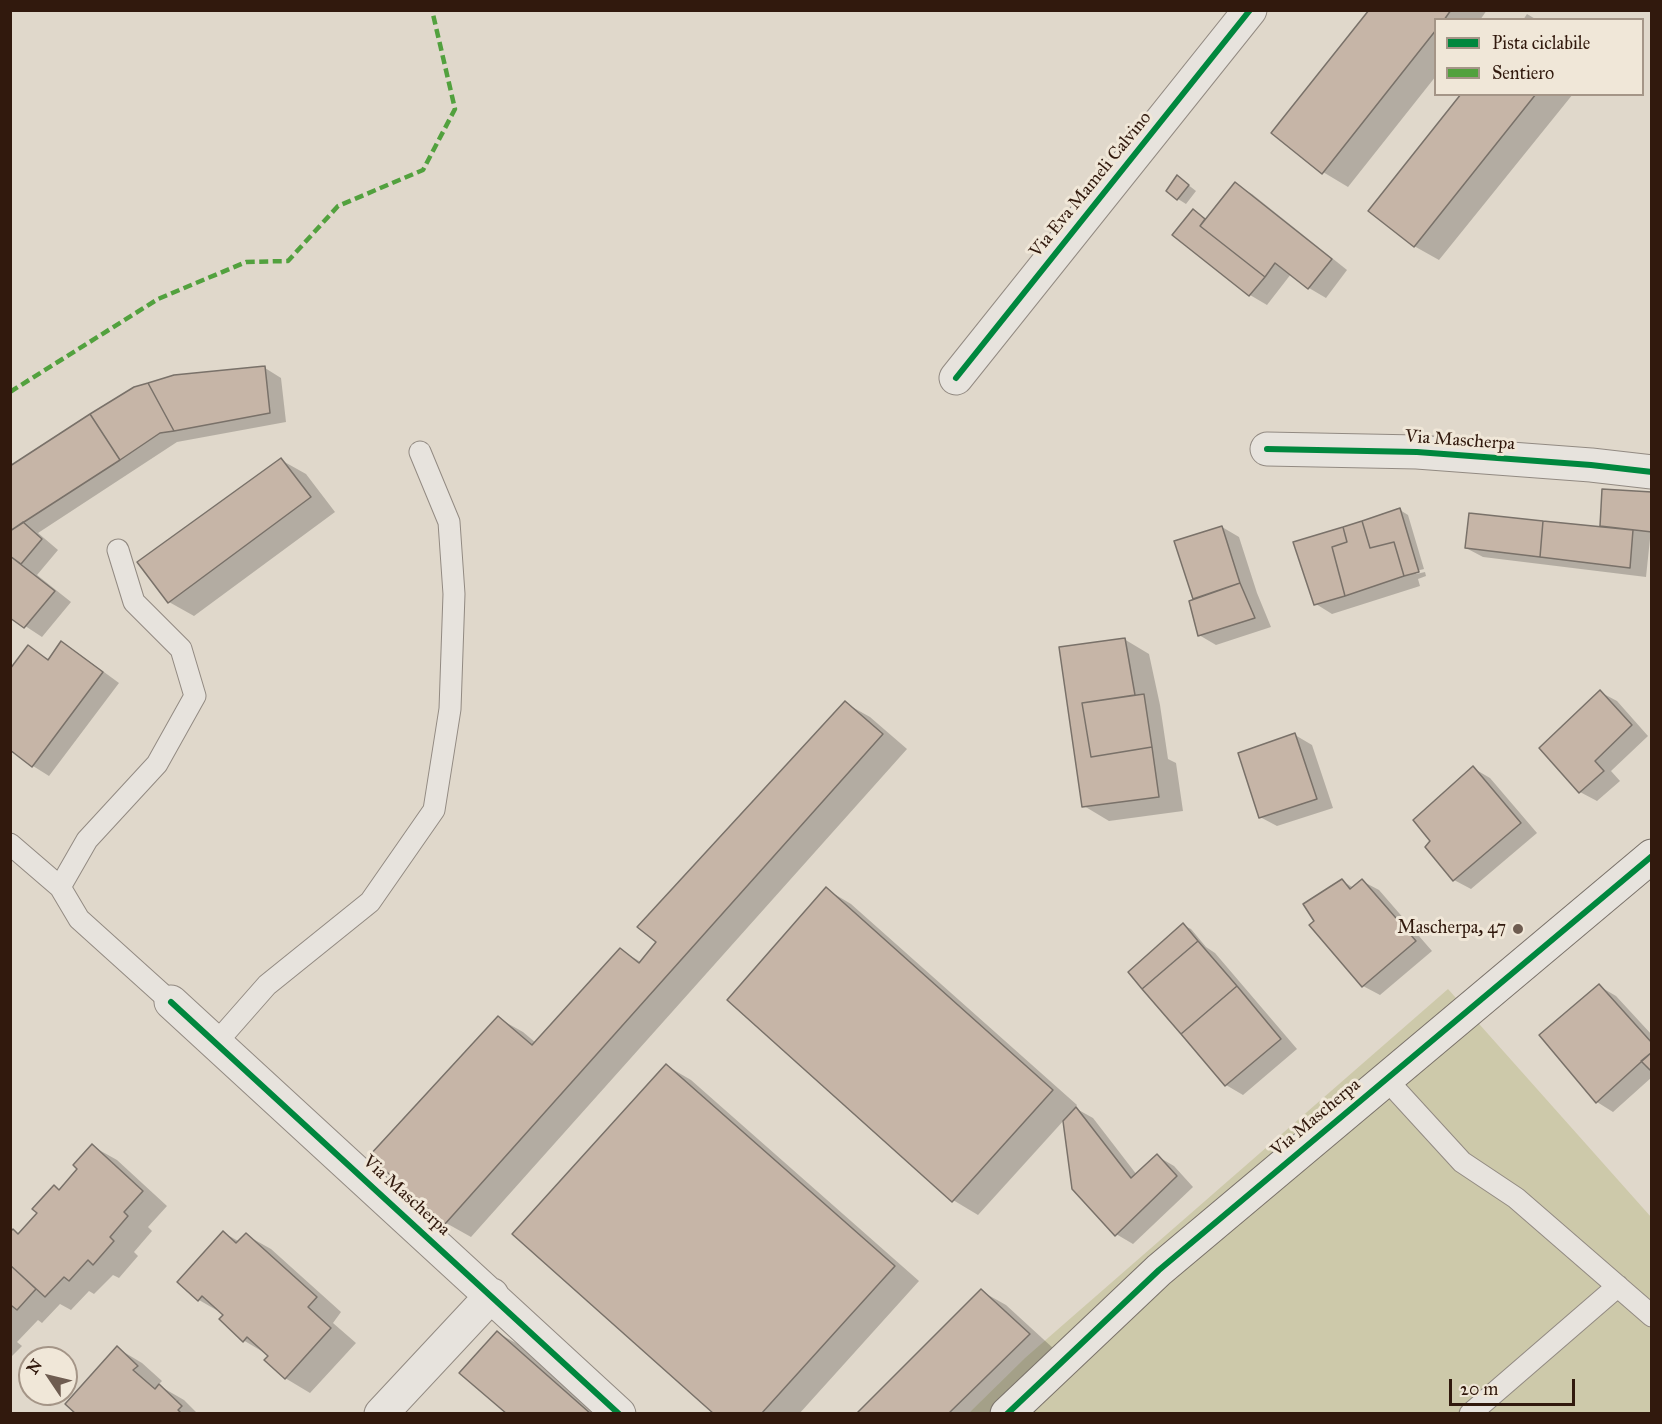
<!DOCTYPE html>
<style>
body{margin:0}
#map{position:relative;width:1662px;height:1424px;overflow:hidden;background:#e0d8cb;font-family:"IM FELL Great Primer",serif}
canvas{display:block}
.frame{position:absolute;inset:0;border:12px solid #31190d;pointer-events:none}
.legend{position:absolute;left:1434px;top:18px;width:210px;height:78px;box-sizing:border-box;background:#f0e7d8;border:2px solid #a49587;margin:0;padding:8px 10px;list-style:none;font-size:18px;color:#31190d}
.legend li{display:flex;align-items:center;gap:12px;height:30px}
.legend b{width:30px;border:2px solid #a49587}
.north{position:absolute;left:18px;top:1346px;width:60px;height:60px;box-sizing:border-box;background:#f0e7d8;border:2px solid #a49587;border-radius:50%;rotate:305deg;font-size:16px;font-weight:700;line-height:24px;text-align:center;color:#31190d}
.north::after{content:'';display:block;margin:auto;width:21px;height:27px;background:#6e5c50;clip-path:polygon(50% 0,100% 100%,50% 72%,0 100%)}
.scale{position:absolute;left:1449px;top:1379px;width:126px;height:27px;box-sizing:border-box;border:3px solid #31190d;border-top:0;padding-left:8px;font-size:18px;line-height:21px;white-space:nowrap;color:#31190d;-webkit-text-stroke:4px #f0e7d8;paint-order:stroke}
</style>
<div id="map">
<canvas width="1662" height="1424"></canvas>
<div class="frame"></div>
<ul class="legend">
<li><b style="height:8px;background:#00873e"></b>Pista ciclabile</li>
<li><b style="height:8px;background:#52a13e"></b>Sentiero</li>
</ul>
<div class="north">N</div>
<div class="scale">20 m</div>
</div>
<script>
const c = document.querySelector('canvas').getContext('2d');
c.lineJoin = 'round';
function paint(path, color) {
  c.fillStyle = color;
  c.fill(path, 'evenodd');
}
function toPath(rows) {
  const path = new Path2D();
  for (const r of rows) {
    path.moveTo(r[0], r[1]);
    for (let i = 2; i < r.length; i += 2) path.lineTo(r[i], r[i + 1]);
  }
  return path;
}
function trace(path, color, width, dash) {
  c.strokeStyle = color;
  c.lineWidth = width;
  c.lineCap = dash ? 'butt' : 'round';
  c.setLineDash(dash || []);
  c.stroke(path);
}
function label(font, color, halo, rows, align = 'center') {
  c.font = font + ' "IM FELL Great Primer",serif';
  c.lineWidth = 6;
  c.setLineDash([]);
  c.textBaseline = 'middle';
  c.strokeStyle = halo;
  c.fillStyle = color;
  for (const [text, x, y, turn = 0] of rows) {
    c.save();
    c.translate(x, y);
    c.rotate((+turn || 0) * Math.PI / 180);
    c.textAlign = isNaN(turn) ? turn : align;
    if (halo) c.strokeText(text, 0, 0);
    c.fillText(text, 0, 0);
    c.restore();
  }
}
paint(toPath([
 [1448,989,1651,1217,1651,1413,968,1414,1025,1358]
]), '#cdc9aa');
paint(toPath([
 [1370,10,1487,10,1480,20,1436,20,1436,76,1348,187,1323,172],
 [1527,14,1537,20,1523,20],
 [1463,94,1573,94,1439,260,1414,246],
 [1178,177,1196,191,1186,204,1178,199],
 [1235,184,1252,194,1347,270,1326,298,1309,288,1291,274,1267,305,1250,295,1174,235,1193,211,1207,219],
 [265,368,281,378,286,422,177,442,38,533,58,550,37,575,71,602,42,637,10,616,10,468],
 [281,460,306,474,335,512,194,616,169,602],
 [1604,490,1652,493,1652,539,1650,539,1646,577,1483,557,1466,548,1601,528],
 [1400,510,1408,515,1424,569,1416,571,1416,574,1425,572,1426,576,1418,579,1420,586,1332,614,1316,604],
 [1222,527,1239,537,1257,593,1271,627,1216,645,1199,635,1195,599,1176,542],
 [1124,639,1149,654,1160,705,1168,759,1176,763,1183,811,1109,821,1084,806,1061,649],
 [62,643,78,653,119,683,49,776,33,766,10,748,28,647,50,660],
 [1600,692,1617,701,1648,736,1611,771,1620,781,1597,801,1580,792],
 [845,703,870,717,907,749,471,1237,446,1223,371,1156,498,1018,523,1032,536,1043,620,950,641,962],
 [1295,735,1312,745,1333,808,1277,826,1260,817],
 [1473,768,1490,778,1537,833,1471,889,1454,880],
 [1342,881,1354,888,1362,881,1379,890,1432,951,1380,995,1363,986,1316,921],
 [826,889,851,904,1077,1105,1075,1108,1093,1118,1137,1175,1157,1156,1174,1166,1193,1187,1133,1244,1116,1234,1074,1189,1065,1119,978,1215,953,1200],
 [1183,925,1191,929,1206,947,1215,953,1297,1049,1243,1095,1226,1085],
 [1599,986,1616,996,1652,1035,1652,1077,1613,1112,1597,1102],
 [667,1066,691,1080,919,1281,799,1414,717,1414],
 [92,1146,117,1160,167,1206,148,1227,152,1231,134,1252,138,1256,119,1278,113,1275,94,1294,89,1291,71,1310,60,1304,42,1323,38,1320,17,1342,22,1346,10,1358,10,1234,13,1231,19,1234,40,1213,54,1187,60,1191,79,1169],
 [224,1233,240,1242,246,1235,271,1249,341,1312,333,1323,356,1343,310,1393,285,1378,270,1356,243,1340,225,1315,199,1300,179,1282],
 [981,1291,1006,1305,1054,1349,988,1414,858,1414],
 [498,1333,523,1347,598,1414,509,1414],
 [117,1348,142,1363,162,1381,158,1385,184,1400,198,1414,78,1414]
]), '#0003');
const building = toPath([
 [1369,10,1451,10,1444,20,1436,20,1436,30,1322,174,1271,133,1369,10],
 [1461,94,1536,94,1414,247,1368,211,1461,94],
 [1177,175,1189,185,1177,200,1166,191,1177,175],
 [1235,182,1332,259,1308,289,1275,263,1265,277,1200,226,1235,182],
 [1193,209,1205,219,1200,226,1265,277,1249,296,1172,235,1193,209],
 [265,366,270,413,174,431,148,383,174,375,265,366],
 [148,383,174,431,160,433,120,460,90,414,134,387,148,383],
 [90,414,120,460,10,531,10,466,90,414],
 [281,458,311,497,168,603,137,562,281,458],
 [1602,489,1652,492,1652,532,1600,526,1602,489],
 [1400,508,1419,572,1404,576,1394,542,1370,548,1362,521,1400,508],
 [1469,513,1543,521,1540,557,1465,548,1469,513],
 [1362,521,1370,548,1394,542,1404,576,1345,596,1332,547,1347,542,1343,527,1362,521],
 [1543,521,1633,530,1630,568,1540,557,1543,521],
 [23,522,42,539,21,564,10,556,10,531,23,522],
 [1222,526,1240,583,1193,599,1174,541,1222,526],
 [1343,527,1347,542,1332,547,1345,596,1314,605,1293,542,1343,527],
 [10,556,55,591,24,628,10,618,10,556],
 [1240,583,1255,618,1198,636,1189,601,1240,583],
 [1125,638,1135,695,1082,703,1091,757,1152,747,1159,797,1082,807,1059,647,1125,638],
 [61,641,103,672,32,767,10,750,10,669,28,645,48,660,61,641],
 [1600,690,1632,725,1595,761,1604,771,1579,793,1539,748,1600,690],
 [1144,694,1152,747,1091,757,1082,703,1144,694],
 [845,701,883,734,445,1224,369,1156,498,1016,532,1045,620,948,639,963,656,942,637,927,845,701],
 [1295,733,1317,799,1259,818,1238,753,1295,733],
 [1473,766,1521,823,1453,881,1425,847,1430,841,1413,820,1473,766],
 [1342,879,1350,889,1362,879,1416,941,1362,987,1309,925,1314,921,1303,904,1342,879],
 [826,887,1053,1090,952,1202,727,1000,826,887],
 [1183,923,1198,941,1142,989,1128,972,1183,923],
 [1198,941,1237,986,1181,1034,1142,989,1198,941],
 [1599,984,1652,1043,1652,1052,1596,1103,1539,1035,1599,984],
 [1237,986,1281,1039,1225,1086,1181,1034,1237,986],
 [1652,1052,1652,1072,1641,1061,1652,1052],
 [666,1064,895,1266,761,1414,714,1414,512,1234,666,1064],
 [1076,1107,1131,1178,1157,1154,1177,1176,1115,1236,1072,1189,1063,1121,1076,1107],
 [92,1144,143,1191,124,1212,128,1216,110,1237,114,1241,93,1265,88,1260,69,1281,64,1277,45,1297,10,1265,10,1232,13,1229,18,1234,37,1213,32,1209,54,1185,59,1190,77,1169,73,1165,92,1144],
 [223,1231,236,1243,246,1233,317,1297,308,1307,331,1328,285,1379,264,1360,268,1356,247,1337,243,1342,219,1319,223,1315,202,1296,198,1301,177,1282,223,1231],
 [10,1265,36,1289,17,1310,12,1306,10,1308,10,1265],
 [981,1289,1030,1334,948,1414,856,1414,981,1289],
 [497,1331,591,1414,507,1414,459,1373,497,1331],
 [117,1346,138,1366,133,1370,155,1389,159,1384,182,1406,178,1410,182,1414,76,1414,65,1404,117,1346]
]);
paint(building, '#c6b5a7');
trace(building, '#797169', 1.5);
const lane = toPath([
 [118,550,134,602,181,649,195,696,157,764,87,840,60,887,79,919,171,1002],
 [10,844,60,887],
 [216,1043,267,985,370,902,434,810,450,709,454,594,449,522,420,452],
 [1386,1079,1462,1162,1516,1198,1652,1316],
 [1470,1414,1618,1286]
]);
const street = toPath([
 [956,378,1250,10],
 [1267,449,1417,452,1591,465,1652,472],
 [171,1002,619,1414],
 [381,1414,492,1295]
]);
const secondary = toPath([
 [1007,1414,1159,1270,1652,856]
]);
trace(lane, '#928a82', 23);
trace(street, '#928a82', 35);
trace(secondary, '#797169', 35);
trace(lane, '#e7e3dd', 21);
trace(street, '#e7e3dd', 33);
trace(secondary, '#e7e3dd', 33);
trace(toPath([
 [10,392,158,299,246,262,288,261,338,206,423,170,455,109,432,10]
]), '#52a13e', 4.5, [9, 4.5]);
trace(toPath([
 [956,378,1250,10],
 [1267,449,1417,452,1591,465,1652,472],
 [171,1002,619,1414],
 [1007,1414,1159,1270,1652,856]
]), '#00873e', 6);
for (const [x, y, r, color] of [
 [1518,929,6,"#6e5c50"]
]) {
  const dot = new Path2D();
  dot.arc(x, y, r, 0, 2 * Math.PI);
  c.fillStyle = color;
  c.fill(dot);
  trace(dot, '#f0e7d8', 2);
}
label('18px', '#31190d', '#f0e7d8', [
 ["Via Eva Mameli Calvino",1091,185,-51],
 ["Via Mascherpa",1460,441,4],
 ["Via Mascherpa",1316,1118,-40],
 ["Via Mascherpa",406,1196,42]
]);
label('18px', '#31190d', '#f0e7d8', [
 ["Mascherpa, 47",1506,929]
], 'right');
</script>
